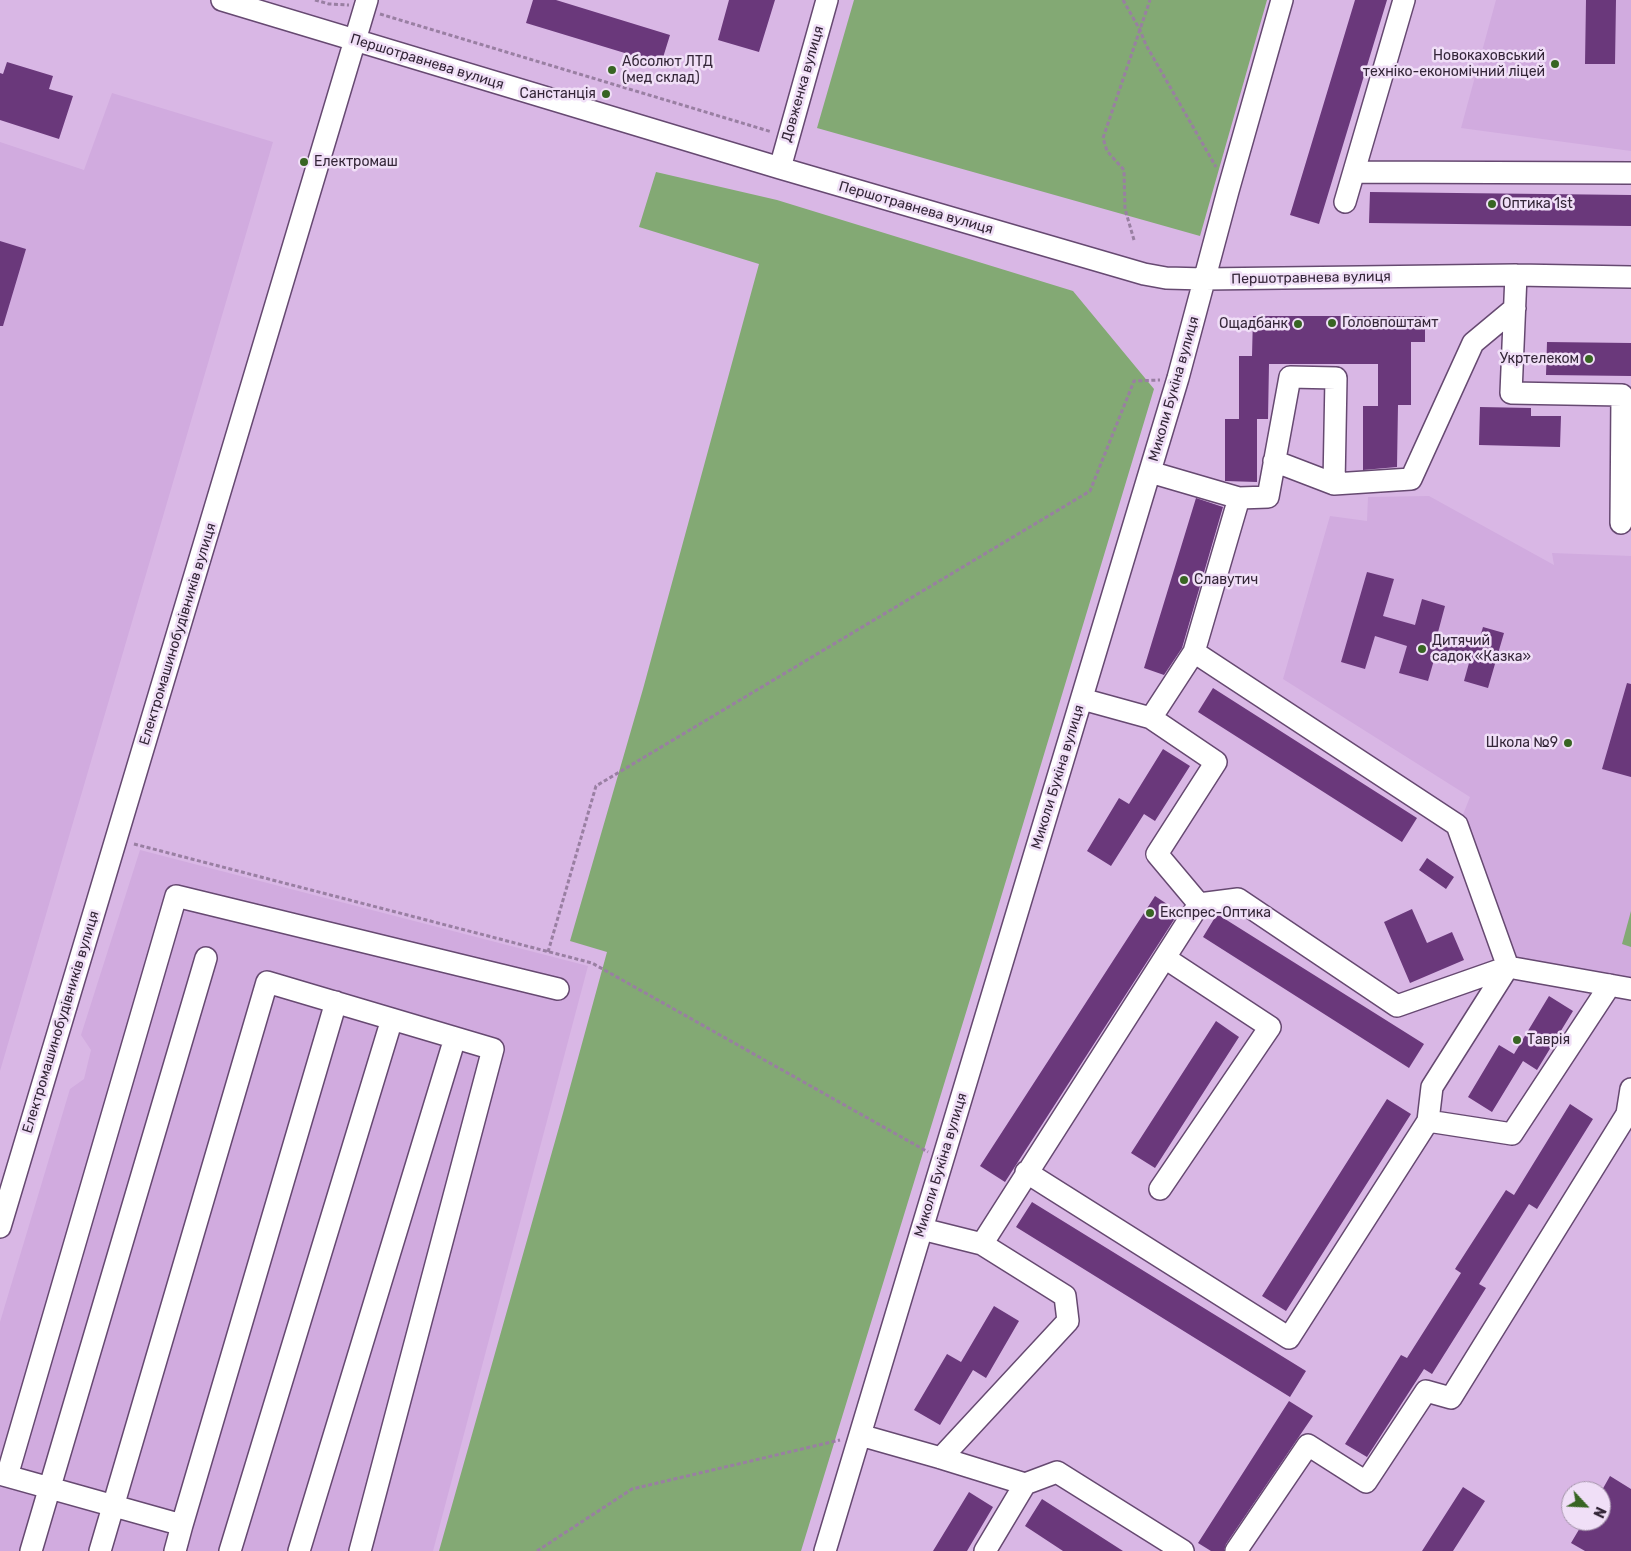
<!DOCTYPE html>
<meta charset="utf-8">
<style>
body{margin:0}
#map{position:relative;width:1631px;height:1551px;overflow:hidden;background:#d9b7e5;font-family:Rubik,sans-serif}
canvas{display:block}
.north{position:absolute;left:1561px;top:1481px;width:50px;height:50px;box-sizing:border-box;background:#f0dff7;border:1px solid #a595ab;border-radius:50%;rotate:115deg;font-size:14px;font-weight:700;line-height:20px;text-align:center;color:#342638}
.north::after{content:'';display:block;margin:auto;width:18px;height:22px;background:#386523;clip-path:polygon(50% 0,100% 100%,50% 72%,0 100%)}
</style>
<div id="map">
<canvas width="1631" height="1551"></canvas>
<div class="north">N</div>
</div>
<script>
const c = document.querySelector('canvas').getContext('2d');
c.lineJoin = 'round';
function paint(path, color) {
  c.fillStyle = color;
  c.fill(path, 'evenodd');
}
function toPath(rows) {
  const path = new Path2D();
  for (const r of rows) {
    path.moveTo(r[0], r[1]);
    for (let i = 2; i < r.length; i += 2) path.lineTo(r[i], r[i + 1]);
  }
  return path;
}
function trace(path, color, width, dash) {
  c.strokeStyle = color;
  c.lineWidth = width;
  c.lineCap = dash ? 'butt' : 'round';
  c.setLineDash(dash || []);
  c.stroke(path);
}
function label(font, color, halo, rows, align = 'center') {
  c.font = font + ' Rubik,sans-serif';
  c.lineWidth = 5;
  c.setLineDash([]);
  c.textBaseline = 'middle';
  c.strokeStyle = halo;
  c.fillStyle = color;
  for (const [text, x, y, turn = 0] of rows) {
    c.save();
    c.translate(x, y);
    c.rotate((+turn || 0) * Math.PI / 180);
    c.textAlign = isNaN(turn) ? turn : align;
    if (halo) c.strokeText(text, 0, 0);
    c.fillText(text, 0, 0);
    c.restore();
  }
}
paint(toPath([
 [1496,0,1631,0,1631,151,1461,128],
 [112,93,273,142,0,1071,0,142,84,170],
 [1429,496,1554,565,1552,553,1631,556,1631,979,1509,960,1460,822,1470,797,1283,679,1330,516,1367,521,1368,497],
 [140,850,588,966,433,1551,0,1551,0,1322,70,1089,84,1079,91,1050,81,1035]
]), '#d1abdf');
paint(toPath([
 [854,0,1267,0,1200,236,817,128],
 [656,172,777,200,1073,291,1154,389,983,957,801,1551,439,1551,563,1113,607,952,570,941,643,689,759,264,639,227],
 [1631,911,1631,947,1622,944]
]), '#83a974');
paint(toPath([
 [533,0,556,0,670,35,661,64,526,23],
 [729,0,775,0,759,52,718,40],
 [1355,0,1387,0,1319,224,1290,215],
 [1586,0,1616,0,1615,64,1585,64],
 [7,62,53,76,49,89,73,96,59,139,0,120,0,73,3,74],
 [1370,192,1631,195,1631,226,1369,223],
 [0,241,26,249,3,326,0,326],
 [1253,316,1425,316,1425,342,1411,342,1411,405,1398,405,1397,467,1363,470,1363,406,1378,406,1378,364,1269,364,1268,419,1257,419,1257,482,1225,481,1225,419,1239,419,1239,356,1252,356],
 [1547,342,1631,343,1631,376,1546,375],
 [1480,407,1531,408,1531,416,1561,416,1560,447,1479,445],
 [1196,498,1223,507,1182,648,1164,675,1144,668],
 [1367,572,1394,579,1383,616,1415,625,1422,599,1445,606,1437,636,1477,647,1483,627,1504,633,1488,688,1464,681,1469,663,1436,653,1428,681,1399,673,1407,646,1375,636,1365,669,1341,662],
 [1627,683,1631,684,1631,777,1602,769],
 [1213,688,1417,818,1402,842,1198,712],
 [1163,749,1190,766,1155,821,1144,814,1111,866,1087,851,1119,798,1129,804],
 [1427,858,1454,877,1446,889,1419,870],
 [1155,896,1179,912,1005,1182,980,1166],
 [1412,909,1427,943,1452,932,1464,960,1410,983,1384,922],
 [1217,914,1424,1044,1409,1068,1203,937],
 [1549,996,1573,1011,1537,1070,1523,1061,1492,1112,1468,1097,1499,1045,1514,1054],
 [1216,1021,1239,1037,1155,1168,1131,1153],
 [1387,1099,1411,1114,1286,1311,1262,1296],
 [1570,1104,1593,1119,1537,1209,1529,1204,1479,1284,1486,1288,1432,1374,1424,1369,1367,1457,1345,1444,1401,1355,1407,1358,1461,1273,1455,1269,1506,1190,1514,1195],
 [1032,1202,1306,1371,1290,1397,1016,1227],
 [994,1306,1019,1321,986,1378,973,1370,940,1425,914,1410,947,1354,961,1362],
 [1289,1401,1313,1416,1226,1544,1224,1551,1211,1551,1198,1543],
 [1610,1476,1631,1489,1631,1551,1585,1551,1571,1543,1584,1521,1601,1521,1601,1492],
 [1463,1487,1485,1501,1453,1551,1422,1551],
 [969,1492,993,1507,967,1551,933,1551],
 [1042,1499,1123,1551,1063,1551,1025,1526]
]), '#6a387b');
const minor = toPath([
 [222,0,780,168,1144,274,1166,278,1205,279,1516,275,1631,277],
 [780,168,827,0],
 [1354,172,1631,173],
 [1345,202,1404,0],
 [1516,275,1511,393,1622,395,1621,523],
 [1274,461,1334,484,1411,479,1473,343,1515,308],
 [1150,472,1239,498,1268,497,1290,377,1336,378,1334,484],
 [1194,652,1457,825,1508,967],
 [1082,699,1151,718,1216,762,1157,854,1199,904],
 [1151,718,1194,652,1239,498],
 [1428,1121,1512,1134,1610,985],
 [1026,1172,1289,1338,1428,1121,1432,1087,1508,967],
 [1160,1189,1270,1027,1165,958],
 [0,1227,367,0],
 [922,1229,982,1244,1065,1296,1068,1321,941,1458],
 [982,1244,1199,904,1238,899,1397,1006,1508,967,1631,989],
 [860,1435,941,1458,1025,1484],
 [0,1474,182,1525,175,1551],
 [7,1476,176,896,558,989],
 [182,1525,336,1002],
 [31,1551,206,958],
 [100,1551,267,982,493,1049,360,1551],
 [230,1551,392,1019],
 [299,1551,455,1038],
 [825,1551,1178,378,1228,191,1282,0],
 [985,1551,1025,1484,1057,1472,1183,1551],
 [1236,1551,1308,1445,1366,1482,1426,1391,1451,1398,1627,1114,1631,1089]
]);
trace(minor, '#664971', 24);
trace(toPath([
 [315,0,329,4,349,5],
 [1123,0,1140,30,1146,45,1216,167],
 [380,14,772,132],
 [1134,240,1125,209,1124,170,1107,151,1103,138,1150,0],
 [134,844,592,963,928,1152],
 [548,952,596,786,1090,491,1134,381,1160,380],
 [537,1551,632,1489,840,1440]
]), '#997fa2', 3, [4, 2.5]);
trace(minor, '#fff', 21);
for (const [x, y, r, color] of [
 [1555,64,5,"#386523"],
 [612,70,5,"#386523"],
 [606,94,5,"#386523"],
 [304,162,5,"#386523"],
 [1492,204,5,"#386523"],
 [1332,323,5,"#386523"],
 [1298,324,5,"#386523"],
 [1589,359,5,"#386523"],
 [1184,580,5,"#386523"],
 [1422,649,5,"#386523"],
 [1568,743,5,"#386523"],
 [1150,913,5,"#386523"],
 [1517,1040,5,"#386523"]
]) {
  const dot = new Path2D();
  dot.arc(x, y, r, 0, 2 * Math.PI);
  c.fillStyle = color;
  c.fill(dot);
  trace(dot, '#f0dff7', 2);
}
label('14px', '#342638', '#f0dff7', [
 ["Новокаховський",1545,56,"right"],
 ["техніко-економічний ліцей",1545,72,"right"],
 ["Абсолют ЛТД",622,62],
 ["(мед склад)",622,78],
 ["Санстанція",596,94,"right"],
 ["Електромаш",314,162],
 ["Оптика 1st",1502,204],
 ["Головпоштамт",1342,323],
 ["Ощадбанк",1288,324,"right"],
 ["Укртелеком",1579,359,"right"],
 ["Славутич",1194,580],
 ["Дитячий",1432,641],
 ["садок «Казка»",1432,657],
 ["Школа №9",1558,743,"right"],
 ["Експрес-Оптика",1160,913],
 ["Таврія",1527,1040]
], 'left');
label('14px', '#342638', '#f0dff7', [
 ["Першотравнева вулиця",427,62,17],
 ["Довженка вулиця",803,84,-74],
 ["Першотравнева вулиця",916,208,16],
 ["Першотравнева вулиця",1311,278,-1],
 ["Миколи Букіна вулиця",1174,389,-74],
 ["Електромашинобудівників вулиця",178,634,-73],
 ["Миколи Букіна вулиця",1058,777,-73],
 ["Електромашинобудівників вулиця",61,1022,-73],
 ["Миколи Букіна вулиця",941,1165,-73]
]);
</script>
